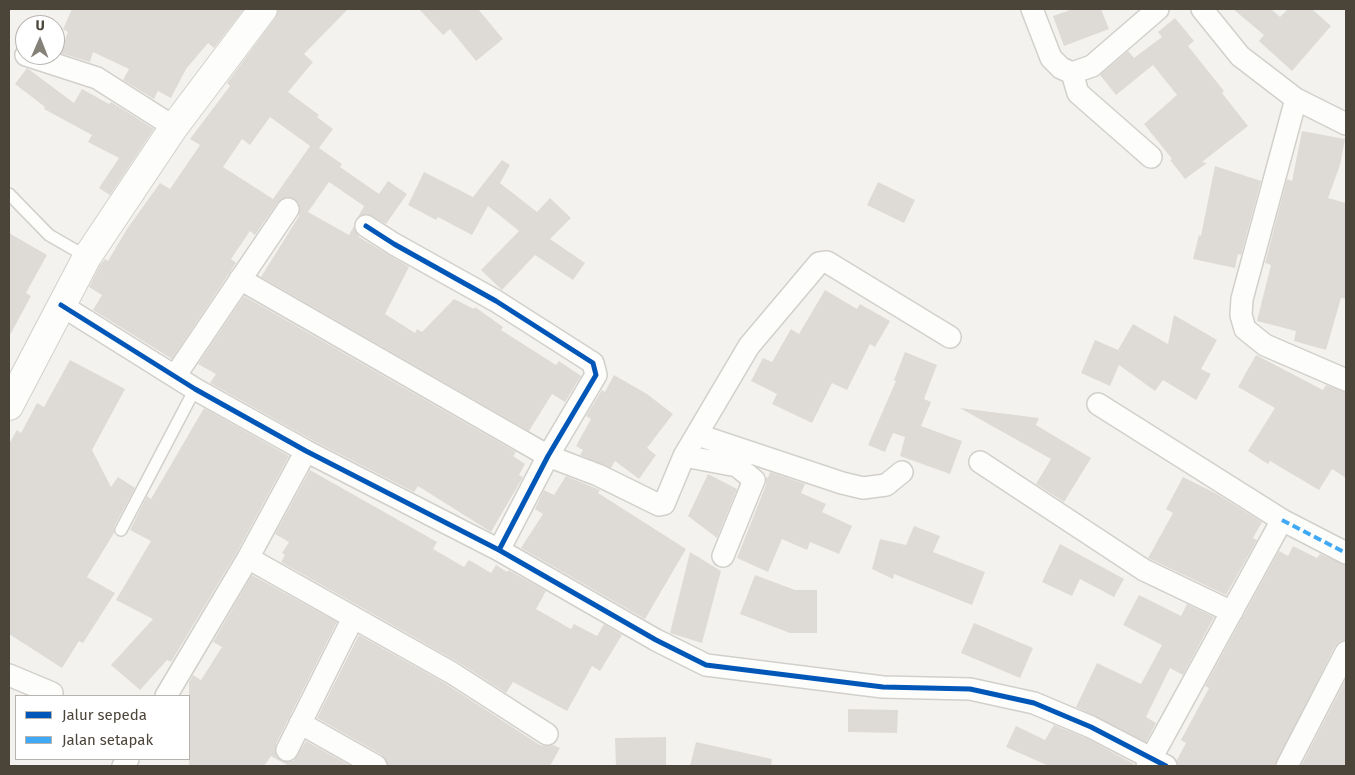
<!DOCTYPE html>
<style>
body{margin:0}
#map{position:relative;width:1355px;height:775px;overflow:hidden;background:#f4f2ee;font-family:"Fira Sans",sans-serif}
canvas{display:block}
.frame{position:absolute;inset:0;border:10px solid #4b4439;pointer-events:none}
.legend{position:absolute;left:15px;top:695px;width:175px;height:65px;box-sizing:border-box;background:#fff;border:1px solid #b7b4b0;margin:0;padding:6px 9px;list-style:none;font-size:15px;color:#4b4439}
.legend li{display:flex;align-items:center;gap:10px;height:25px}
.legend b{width:25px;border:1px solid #b7b4b0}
.north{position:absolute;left:15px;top:15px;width:50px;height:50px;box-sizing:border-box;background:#fff;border:1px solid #b7b4b0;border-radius:50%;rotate:1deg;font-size:14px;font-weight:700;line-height:20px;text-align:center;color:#4b4439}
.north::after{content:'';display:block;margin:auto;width:18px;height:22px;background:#868178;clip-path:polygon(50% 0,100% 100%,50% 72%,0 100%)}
</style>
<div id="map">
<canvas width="1355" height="775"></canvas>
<div class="frame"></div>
<ul class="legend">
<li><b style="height:6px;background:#0057b8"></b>Jalur sepeda</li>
<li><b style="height:6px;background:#3fa9f5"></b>Jalan setapak</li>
</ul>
<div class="north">U</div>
</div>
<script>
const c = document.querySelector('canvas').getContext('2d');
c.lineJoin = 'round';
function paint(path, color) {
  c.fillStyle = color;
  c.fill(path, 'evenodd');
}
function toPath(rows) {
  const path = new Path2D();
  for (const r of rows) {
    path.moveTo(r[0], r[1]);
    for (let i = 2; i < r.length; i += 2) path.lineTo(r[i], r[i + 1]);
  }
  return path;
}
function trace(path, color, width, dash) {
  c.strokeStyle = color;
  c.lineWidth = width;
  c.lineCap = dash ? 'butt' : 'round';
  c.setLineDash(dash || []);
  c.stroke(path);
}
paint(toPath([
 [72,9,244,9,214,48,208,43,186,69,171,98,158,91,154,99,123,80,129,69,93,52,90,62,60,53,68,32,63,29],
 [278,9,348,9,304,54,313,62,288,92,319,115,317,117,333,129,319,148,342,164,340,167,379,194,388,181,407,194,386,224,367,214,358,217,364,206,329,182,308,212,349,235,354,226,359,237,409,267,385,314,415,333,417,329,422,332,454,299,474,309,475,307,503,327,501,330,556,365,559,361,581,376,565,402,552,394,529,431,261,277,299,216,299,203,289,197,278,202,255,235,250,231,231,259,236,263,172,359,93,310,102,295,89,287,100,265,105,259,108,261,127,229,160,183,170,189,200,145,190,139,230,86,227,83,275,18],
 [270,117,310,146,273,199,223,167,242,139,250,145],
 [419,9,478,9,503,39,476,61,450,29,443,35],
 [1073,9,1101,9,1109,29,1064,46,1053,16],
 [1233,9,1271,9,1280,17,1288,9,1312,9,1331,26,1292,71,1259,41,1264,35],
 [1175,18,1194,41,1188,46,1224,91,1222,93,1248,126,1202,162,1207,163,1185,179,1170,160,1172,159,1144,124,1177,95,1153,65,1116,95,1100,75,1128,51,1134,58,1162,37,1158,32],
 [27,68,74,103,82,89,109,104,111,102,154,129,110,195,99,188,119,158,88,142,92,135,44,109,45,107,15,84],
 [1302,131,1345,139,1340,165,1328,198,1346,203,1346,299,1341,298,1326,350,1294,341,1296,331,1257,321,1271,265,1265,263,1287,179,1292,181],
 [502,160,510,165,500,183,537,212,550,198,571,218,550,239,585,263,573,280,535,255,502,290,481,270,519,231,488,206,472,235,438,217,436,220,408,205,424,172,473,197],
 [1215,166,1261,181,1241,255,1238,254,1235,268,1193,259,1199,235,1201,236],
 [878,182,915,200,904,223,867,205],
 [9,233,47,255,26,293,31,296,9,337],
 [825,290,857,309,860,304,890,321,875,347,870,344,847,390,832,383,812,423,772,404,777,394,751,381,763,358,772,362,791,329,799,334],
 [244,296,516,452,513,456,525,464,519,475,523,477,491,532,418,486,414,492,312,440,210,383,216,374,198,364],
 [1174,315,1217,340,1201,369,1211,374,1196,400,1163,380,1155,391,1119,365,1110,386,1081,373,1095,340,1118,350,1133,324,1168,344],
 [905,352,937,365,924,399,931,402,921,426,962,441,950,474,900,456,905,437,893,433,885,452,868,445,896,381,894,380],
 [1256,355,1323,390,1326,385,1346,392,1346,478,1332,469,1319,490,1270,461,1268,464,1248,451,1275,408,1238,387],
 [70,360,125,389,92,450,111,487,118,477,135,488,114,527,114,533,87,577,115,593,83,643,79,641,62,668,9,634,9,444,17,430,21,433,37,403,44,407],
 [614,375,647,394,673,414,647,448,656,455,639,479,615,461,611,468,580,455,583,450,576,446,591,419,586,416,602,390,605,392],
 [204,408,289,456,237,552,171,662,167,660,140,690,111,665,153,619,116,600,151,541,130,530,147,496,151,499],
 [960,408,1039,418,1036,425,1091,458,1064,502,1036,484,1051,459],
 [310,470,437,542,433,549,464,567,469,560,491,573,496,565,507,572,508,570,546,591,536,609,571,629,574,624,597,636,604,624,622,635,600,671,592,666,567,711,513,682,506,693,458,662,281,562,285,555,282,553,289,542,275,534],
 [770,472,805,484,801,493,826,504,822,512,852,526,839,554,810,542,807,550,782,539,768,572,737,558,766,485,766,477,768,478],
 [708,474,737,489,717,538,688,516],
 [566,476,600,490,598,493,686,549,645,619,521,548,543,514,535,509,544,490,554,495],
 [1183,477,1217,494,1262,522,1253,538,1257,540,1226,595,1148,558,1173,513,1166,509],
 [914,526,940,536,933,552,985,572,972,605,894,574,893,579,872,569,880,539,906,545],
 [1060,544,1124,579,1114,597,1080,579,1072,596,1042,582],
 [1293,546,1317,558,1320,554,1346,565,1346,640,1340,641,1335,646,1275,766,1178,766,1177,760,1186,743,1181,740,1209,688,1205,686,1279,551,1288,556],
 [690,552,721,571,702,643,670,633],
 [252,575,337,622,276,744,276,756,282,761,293,761,306,741,351,766,289,766,271,756,264,766,189,766,189,682,193,675,201,680,222,647,213,642],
 [755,575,795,590,817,590,817,633,790,633,740,614],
 [1139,595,1181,616,1187,604,1214,617,1183,675,1170,668,1146,717,1156,723,1146,742,1076,707,1097,663,1141,684,1162,645,1123,625],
 [974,623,1033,648,1020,678,961,653],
 [359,635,446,684,540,745,547,746,553,745,560,748,550,766,388,766,382,755,317,718],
 [1346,679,1346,766,1301,766],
 [848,709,898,710,897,733,848,732],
 [1054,725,1086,738,1134,764,1133,766,1049,766,1006,747,1016,726,1045,740],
 [666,737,666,766,616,766,615,738],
 [696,742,772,759,771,766,690,766]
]), '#dedbd6');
const service = toPath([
 [9,194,49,235,87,257],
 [121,530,195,389]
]);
const minor = toPath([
 [1032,9,1051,58,1061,68,1072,73,1092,66,1158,9],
 [1202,9,1240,56,1296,99,1346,124],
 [26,55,97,78,174,127],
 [1072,73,1078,93,1151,157],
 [1296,99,1242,299,1241,315,1245,329,1265,345,1346,380],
 [366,226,394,244,496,301,593,363,596,375,548,456,499,550],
 [240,279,548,456,598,475,659,505,664,504,684,456,749,346,819,263,827,262,950,337],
 [61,305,195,389,306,451,499,550,656,640,706,665,883,687,970,689,1034,703,1091,727,1166,766],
 [175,376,288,209],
 [1098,404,1282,520,1346,553],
 [698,435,842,483,863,488,886,485,902,472],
 [684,456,737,466,754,480,723,556],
 [980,462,1144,570,1232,612],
 [248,558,452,673,547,734],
 [9,675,52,693],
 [166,696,248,558,306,451],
 [300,723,376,766],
 [287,750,353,618],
 [123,766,128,759],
 [1147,766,1282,520],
 [1287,766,1346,652]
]);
const tertiary = toPath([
 [9,406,87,257,174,127,263,9]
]);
trace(service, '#d2d0cb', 14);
trace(minor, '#d2d0cb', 24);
trace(tertiary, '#d2d0cb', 30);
trace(service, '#fdfdfc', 11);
trace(minor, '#fdfdfc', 21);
trace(tertiary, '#fdfdfc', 28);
trace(toPath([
 [1282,520,1346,553]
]), '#3fa9f5', 4, [8, 4]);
trace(toPath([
 [366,226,394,244,496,301,593,363,596,375,548,456,499,550],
 [61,305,195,389,306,451,499,550,656,640,706,665,883,687,970,689,1034,703,1091,727,1166,766]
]), '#0057b8', 5);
</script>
